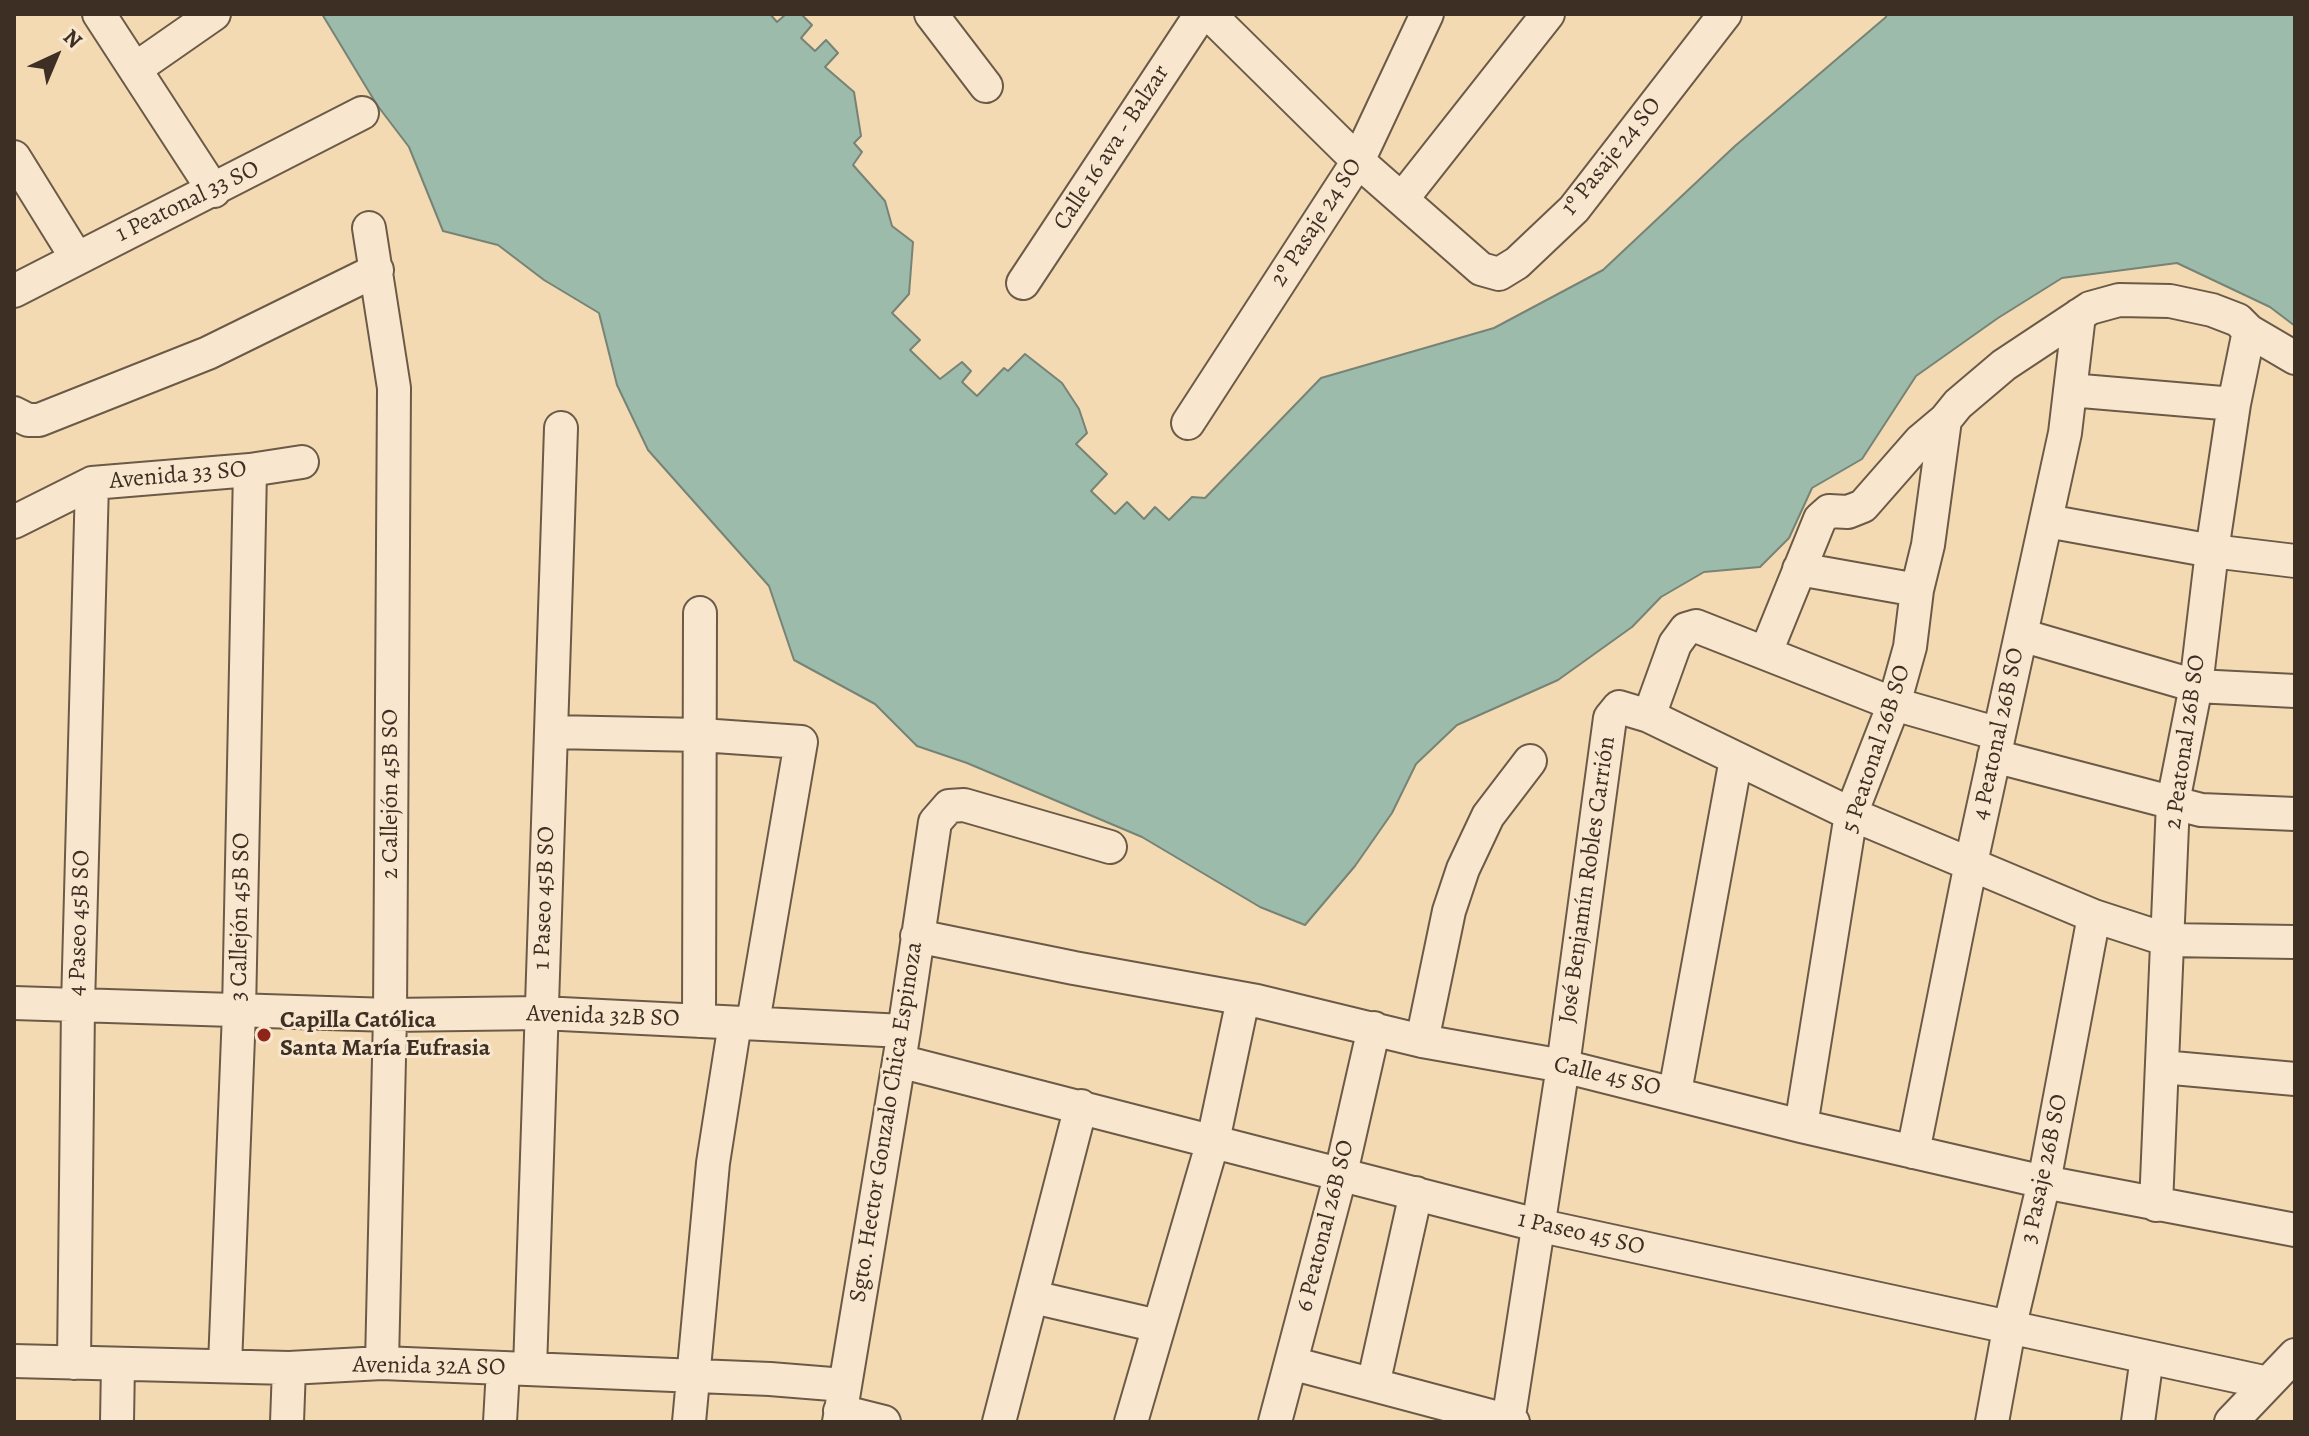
<!DOCTYPE html>
<meta charset="utf-8">
<style>
body{margin:0}
#map{position:relative;width:2309px;height:1436px;overflow:hidden;background:#f4dab3;font-family:Alegreya,serif}
canvas{display:block}
.frame{position:absolute;inset:0;border:16px solid #3d2f23;pointer-events:none}
.north{position:absolute;left:16px;top:16px;width:80px;height:80px;-webkit-text-stroke:6px #f8e7ce;paint-order:stroke;rotate:44deg;font-size:22px;font-weight:700;line-height:32px;text-align:center;color:#3d2f23}
.north::after{content:'';display:block;margin:auto;width:28px;height:36px;background:#3d2f23;clip-path:polygon(50% 0,100% 100%,50% 72%,0 100%)}
</style>
<div id="map">
<canvas width="2309" height="1436"></canvas>
<div class="frame"></div>
<div class="north">N</div>
</div>
<script>
const c = document.querySelector('canvas').getContext('2d');
c.lineJoin = 'round';
function paint(path, color) {
  c.fillStyle = color;
  c.fill(path, 'evenodd');
}
function toPath(rows) {
  const path = new Path2D();
  for (const r of rows) {
    path.moveTo(r[0], r[1]);
    for (let i = 2; i < r.length; i += 2) path.lineTo(r[i], r[i + 1]);
  }
  return path;
}
function trace(path, color, width, dash) {
  c.strokeStyle = color;
  c.lineWidth = width;
  c.lineCap = dash ? 'butt' : 'round';
  c.setLineDash(dash || []);
  c.stroke(path);
}
function label(font, color, halo, rows, align = 'center') {
  c.font = font + ' Alegreya,serif';
  c.lineWidth = 6;
  c.setLineDash([]);
  c.textBaseline = 'middle';
  c.strokeStyle = halo;
  c.fillStyle = color;
  for (const [text, x, y, turn = 0] of rows) {
    c.save();
    c.translate(x, y);
    c.rotate((+turn || 0) * Math.PI / 180);
    c.textAlign = isNaN(turn) ? turn : align;
    if (halo) c.strokeText(text, 0, 0);
    c.fillText(text, 0, 0);
    c.restore();
  }
}
const water = toPath([
 [322,14,770,14,777,22,786,14,801,14,812,25,801,38,815,51,826,40,838,53,825,67,854,92,861,136,854,143,862,152,853,165,885,201,892,226,913,242,909,294,892,313,920,340,910,350,940,379,962,362,971,371,962,382,977,396,1004,368,1008,371,1025,354,1062,383,1079,409,1087,433,1076,444,1107,474,1091,491,1115,514,1127,502,1144,519,1155,507,1169,520,1192,497,1205,498,1321,378,1494,328,1603,270,1735,146,1886,17,1887,14,2295,14,2295,326,2270,307,2177,263,2062,278,1998,318,1916,376,1862,459,1812,488,1789,538,1760,567,1704,572,1661,597,1632,627,1558,680,1457,725,1416,764,1392,813,1355,866,1305,925,1260,907,1142,837,967,763,917,746,875,704,794,660,769,586,648,450,617,385,599,313,544,280,498,245,443,231,409,147,377,105,322,14]
]);
paint(water, '#9cbbab');
trace(water, '#768375', 2);
const minor = toPath([
 [99,14,214,191],
 [931,14,986,86],
 [1209,14,1358,161,1481,269,1499,274,1517,263,1574,209,1725,14],
 [135,69,214,14],
 [14,157,76,257],
 [1402,199,1548,14],
 [369,228,394,388,390,1015,382,1363],
 [1023,283,1201,14],
 [14,291,362,113],
 [2070,390,2234,404],
 [14,413,28,420,39,420,208,353,377,270],
 [1188,423,1358,161,1427,14],
 [2047,521,2212,551,2295,561],
 [14,522,92,483,250,470,302,462],
 [1799,569,1917,590],
 [2021,635,2196,686,2295,691],
 [1766,652,1820,519,1829,511,1848,512,1863,506,1920,441,1945,420,1958,404,2004,365,2090,308,2119,300,2170,301,2212,310,2238,320,2249,331,2295,358],
 [1649,716,1675,644,1686,629,1696,626,1894,704,1999,734],
 [551,732,701,735,801,742,753,1022],
 [1994,756,2201,810,2295,814],
 [917,936,1074,968,1257,1001,1422,1041,1563,1066,1801,1126,2044,1182,2295,1230],
 [14,1003,390,1015,541,1013,904,1031],
 [699,1021,700,613],
 [1422,1041,1449,911,1463,869,1488,816,1530,761],
 [899,1061,1537,1225,2268,1383],
 [2162,1067,2295,1079],
 [1675,1092,1736,759],
 [1801,1126,1851,814,1894,704,1910,647,1917,590,1928,545,1945,420],
 [1913,1152,1971,863,2065,433,2079,315],
 [2156,1205,2173,802,2196,686,2212,551,2234,404,2249,331],
 [1033,1297,1158,1326],
 [14,1361,289,1368,382,1363,770,1379,844,1385],
 [74,1363,78,1006,92,483],
 [1291,1363,1513,1422],
 [225,1365,239,1012,250,470],
 [530,1369,561,428],
 [1373,1385,1416,1193],
 [840,1411,884,1422],
 [117,1422,118,1364],
 [287,1422,289,1368],
 [500,1422,503,1369],
 [689,1422,713,1163,735,1023],
 [839,1422,904,1031,935,822,949,806,964,805,1110,847],
 [999,1422,1081,1106],
 [1131,1422,1213,1141,1243,999],
 [1275,1422,1341,1173,1374,1028],
 [1508,1422,1563,1066,1610,718,1619,707,1649,716,1851,814,2094,916,2168,940,2295,942],
 [1992,1422,2009,1329,2044,1182,2094,916],
 [2138,1422,2147,1357],
 [2231,1422,2295,1355]
]);
trace(minor, '#6b5a47', 36);
trace(minor, '#f8e7ce', 32);
for (const [x, y, r, color] of [
 [264,1035,8,"#8f2418"]
]) {
  const dot = new Path2D();
  dot.arc(x, y, r, 0, 2 * Math.PI);
  c.fillStyle = color;
  c.fill(dot);
  trace(dot, '#f8e7ce', 3);
}
label('24px', '#3d2f23', '#f8e7ce', [
 ["Calle 16 ava - Balzar",1112,148,-57],
 ["1º Pasaje 24 SO",1612,157,-51],
 ["1 Peatonal 33 SO",188,202,-26],
 ["2º Pasaje 24 SO",1317,223,-57],
 ["Avenida 33 SO",178,476,-5],
 ["4 Peatonal 26B SO",1999,734,-78],
 ["2 Peatonal 26B SO",2186,742,-82],
 ["5 Peatonal 26B SO",1877,749,-72],
 ["2 Callejón 45B SO",391,794,-90],
 ["José Benjamín Robles Carrión",1588,880,-82],
 ["1 Paseo 45B SO",545,898,-88],
 ["3 Callejón 45B SO",241,917,-89],
 ["4 Paseo 45B SO",80,923,-88],
 ["Avenida 32B SO",603,1017,2],
 ["Calle 45 SO",1607,1077,13],
 ["Sgto. Hector Gonzalo Chica Espinoza",887,1122,-81],
 ["3 Pasaje 26B SO",2045,1169,-78],
 ["6 Peatonal 26B SO",1326,1226,-76],
 ["1 Paseo 45 SO",1581,1234,13],
 ["Avenida 32A SO",429,1367,1]
]);
label('bold 24px', '#3d2f23', '#f8e7ce', [
 ["Capilla Católica",280,1021],
 ["Santa María Eufrasia",280,1049]
], 'left');
</script>
